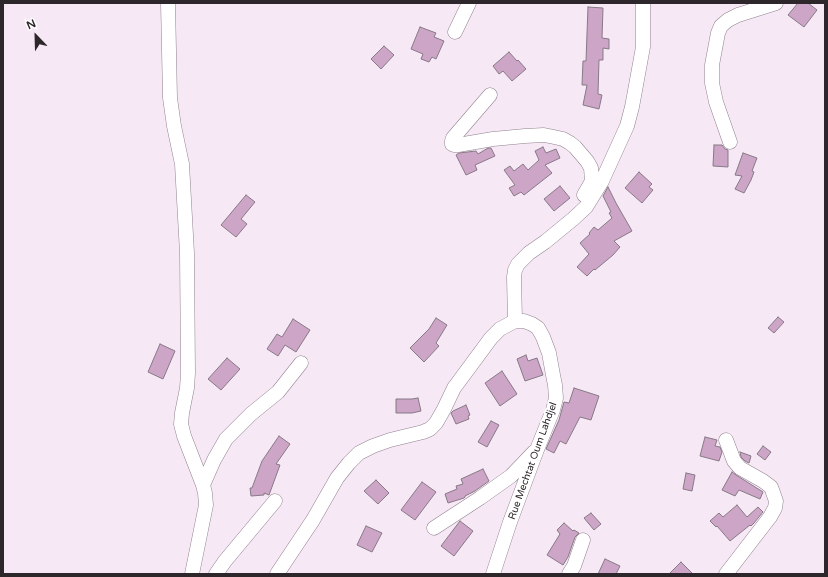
<!DOCTYPE html>
<style>
body{margin:0}
#map{position:relative;width:828px;height:577px;overflow:hidden;background:#f7e8f5;font-family:"Varela Round",sans-serif}
canvas{display:block}
.frame{position:absolute;inset:0;border:4px solid #2d272c;pointer-events:none}
.north{position:absolute;left:16px;top:16px;width:40px;height:40px;-webkit-text-stroke:3px #fff;paint-order:stroke;rotate:337deg;font-size:11px;font-weight:700;line-height:16px;text-align:center;color:#2d272c}
.north::after{content:'';display:block;margin:auto;width:14px;height:18px;background:#2d272c;clip-path:polygon(50% 0,100% 100%,50% 72%,0 100%)}
</style>
<div id="map">
<canvas width="828" height="577"></canvas>
<div class="frame"></div>
<div class="north">N</div>
</div>
<script>
const c = document.querySelector('canvas').getContext('2d');
c.lineJoin = 'round';
function paint(path, color) {
  c.fillStyle = color;
  c.fill(path, 'evenodd');
}
function toPath(rows) {
  const path = new Path2D();
  for (const r of rows) {
    path.moveTo(r[0], r[1]);
    for (let i = 2; i < r.length; i += 2) path.lineTo(r[i], r[i + 1]);
  }
  return path;
}
function trace(path, color, width, dash) {
  c.strokeStyle = color;
  c.lineWidth = width;
  c.lineCap = dash ? 'butt' : 'round';
  c.setLineDash(dash || []);
  c.stroke(path);
}
function label(font, color, halo, rows, align = 'center') {
  c.font = font + ' "Varela Round",sans-serif';
  c.lineWidth = 4;
  c.setLineDash([]);
  c.textBaseline = 'middle';
  c.strokeStyle = halo;
  c.fillStyle = color;
  for (const [text, x, y, turn = 0] of rows) {
    c.save();
    c.translate(x, y);
    c.rotate((+turn || 0) * Math.PI / 180);
    c.textAlign = isNaN(turn) ? turn : align;
    if (halo) c.strokeText(text, 0, 0);
    c.fillText(text, 0, 0);
    c.restore();
  }
}
const building = toPath([
 [798,3,808,3,817,10,804,27,788,15,798,3],
 [588,7,603,8,602,38,609,39,609,49,603,48,603,60,599,60,598,94,602,95,599,109,583,105,587,85,582,85,583,61,586,61,588,7],
 [420,27,436,33,434,37,444,41,436,59,432,57,429,62,421,59,423,54,411,49,420,27],
 [384,46,394,55,381,69,371,59,384,46],
 [509,52,517,61,518,60,526,69,512,81,503,71,499,74,493,66,509,52],
 [714,145,722,145,725,149,728,150,728,167,713,166,714,145],
 [543,147,546,153,556,149,560,158,545,165,552,173,524,195,521,192,514,196,509,188,515,185,504,170,510,166,514,171,523,164,528,170,539,160,535,151,543,147],
 [488,148,491,148,495,156,475,165,477,170,466,175,456,155,459,153,476,151,478,154,488,148],
 [743,153,757,158,752,171,754,172,751,180,744,193,735,189,742,176,735,175,743,153],
 [639,172,652,184,649,187,653,190,642,203,625,188,639,172],
 [560,186,570,198,554,211,544,199,560,186],
 [608,187,616,203,632,231,614,241,620,247,613,255,595,270,594,269,587,276,577,267,589,254,580,243,590,234,589,233,594,227,598,230,612,218,609,213,611,212,603,196,608,187],
 [246,195,255,202,241,219,247,224,236,237,221,225,246,195],
 [778,317,784,322,774,333,768,328,778,317],
 [436,318,447,325,436,343,439,346,424,362,410,348,429,329,436,318],
 [293,319,310,330,296,352,285,345,278,356,267,349,277,334,282,337,293,319],
 [160,344,175,351,163,379,148,372,160,344],
 [526,355,528,361,537,358,543,375,525,381,517,359,526,355],
 [227,358,240,369,221,390,208,379,227,358],
 [502,371,517,394,500,406,485,383,502,371],
 [574,388,599,396,591,420,580,417,566,444,560,441,554,453,546,449,559,420,564,402,569,403,574,388],
 [418,398,421,411,412,413,396,413,396,399,412,399,418,398],
 [466,405,470,415,468,416,469,419,456,424,451,413,453,411,466,405],
 [491,421,499,425,487,447,478,442,491,421],
 [279,436,290,444,276,464,280,465,269,495,264,493,264,495,251,496,250,488,252,488,262,461,279,436],
 [705,437,717,440,715,446,720,447,722,452,719,461,700,456,705,437],
 [763,446,771,452,765,460,757,454,763,446],
 [740,452,751,456,749,463,745,461,741,457,740,452],
 [483,469,489,481,475,491,465,496,465,497,464,498,448,503,445,494,457,489,456,486,463,484,461,479,483,469],
 [732,472,736,475,763,492,760,499,739,490,735,496,722,490,732,472],
 [686,473,695,475,692,491,683,489,686,473],
 [376,480,389,493,378,504,364,491,376,480],
 [422,482,436,492,415,520,401,510,422,482],
 [737,505,747,517,758,507,763,512,754,523,751,526,750,525,730,541,717,526,716,527,710,521,719,513,723,517,737,505],
 [591,513,601,524,594,530,584,518,591,513],
 [460,521,473,531,454,556,441,546,460,521],
 [564,523,573,531,574,530,579,533,575,537,568,557,563,565,547,555,560,534,557,530,564,523],
 [366,526,382,533,372,552,357,545,366,526],
 [605,559,620,566,616,574,598,574,605,559],
 [681,562,693,574,669,574,681,562]
]);
paint(building, '#cca5c7');
trace(building, '#877985', 1);
const minor = toPath([
 [168,3,170,98,174,126,182,164,187,253,188,373,187,388,182,413,181,424,184,436,203,485,205,493,206,505,192,574],
 [455,32,469,3],
 [490,95,453,138,452,141,452,144,454,145,458,145,493,139,525,136,544,135,554,137,563,139,570,143,575,147,587,161,591,168,592,181,584,195],
 [730,142,716,102,712,83,712,65,718,33,721,26,728,20,738,15,776,3],
 [515,321,514,277,515,270,518,264,529,253,545,242,573,219,586,207,602,181,627,126,632,107,643,47,643,3],
 [203,485,214,460,226,439,251,414,278,392,301,363],
 [434,528,480,498,511,476,534,452],
 [216,574,225,561,275,501],
 [277,574,313,520,337,478,349,463,359,453,373,446,390,440,423,432,430,429,436,423,444,409,454,388,491,338,500,329,515,321,524,321,532,324,538,328,543,337,549,353,553,375,555,385,556,398,553,410,538,447,510,522,493,574],
 [569,574,574,566,583,540],
 [726,574,770,517,775,508,776,501,771,487,763,481,740,468,734,461,726,440]
]);
trace(minor, '#90828e', 15);
trace(minor, '#fff', 14);
label('10px', '#2d272c', '#fff', [
 ["Rue Mechtat Oum Lahdjel",533,461,-70]
]);
</script>
